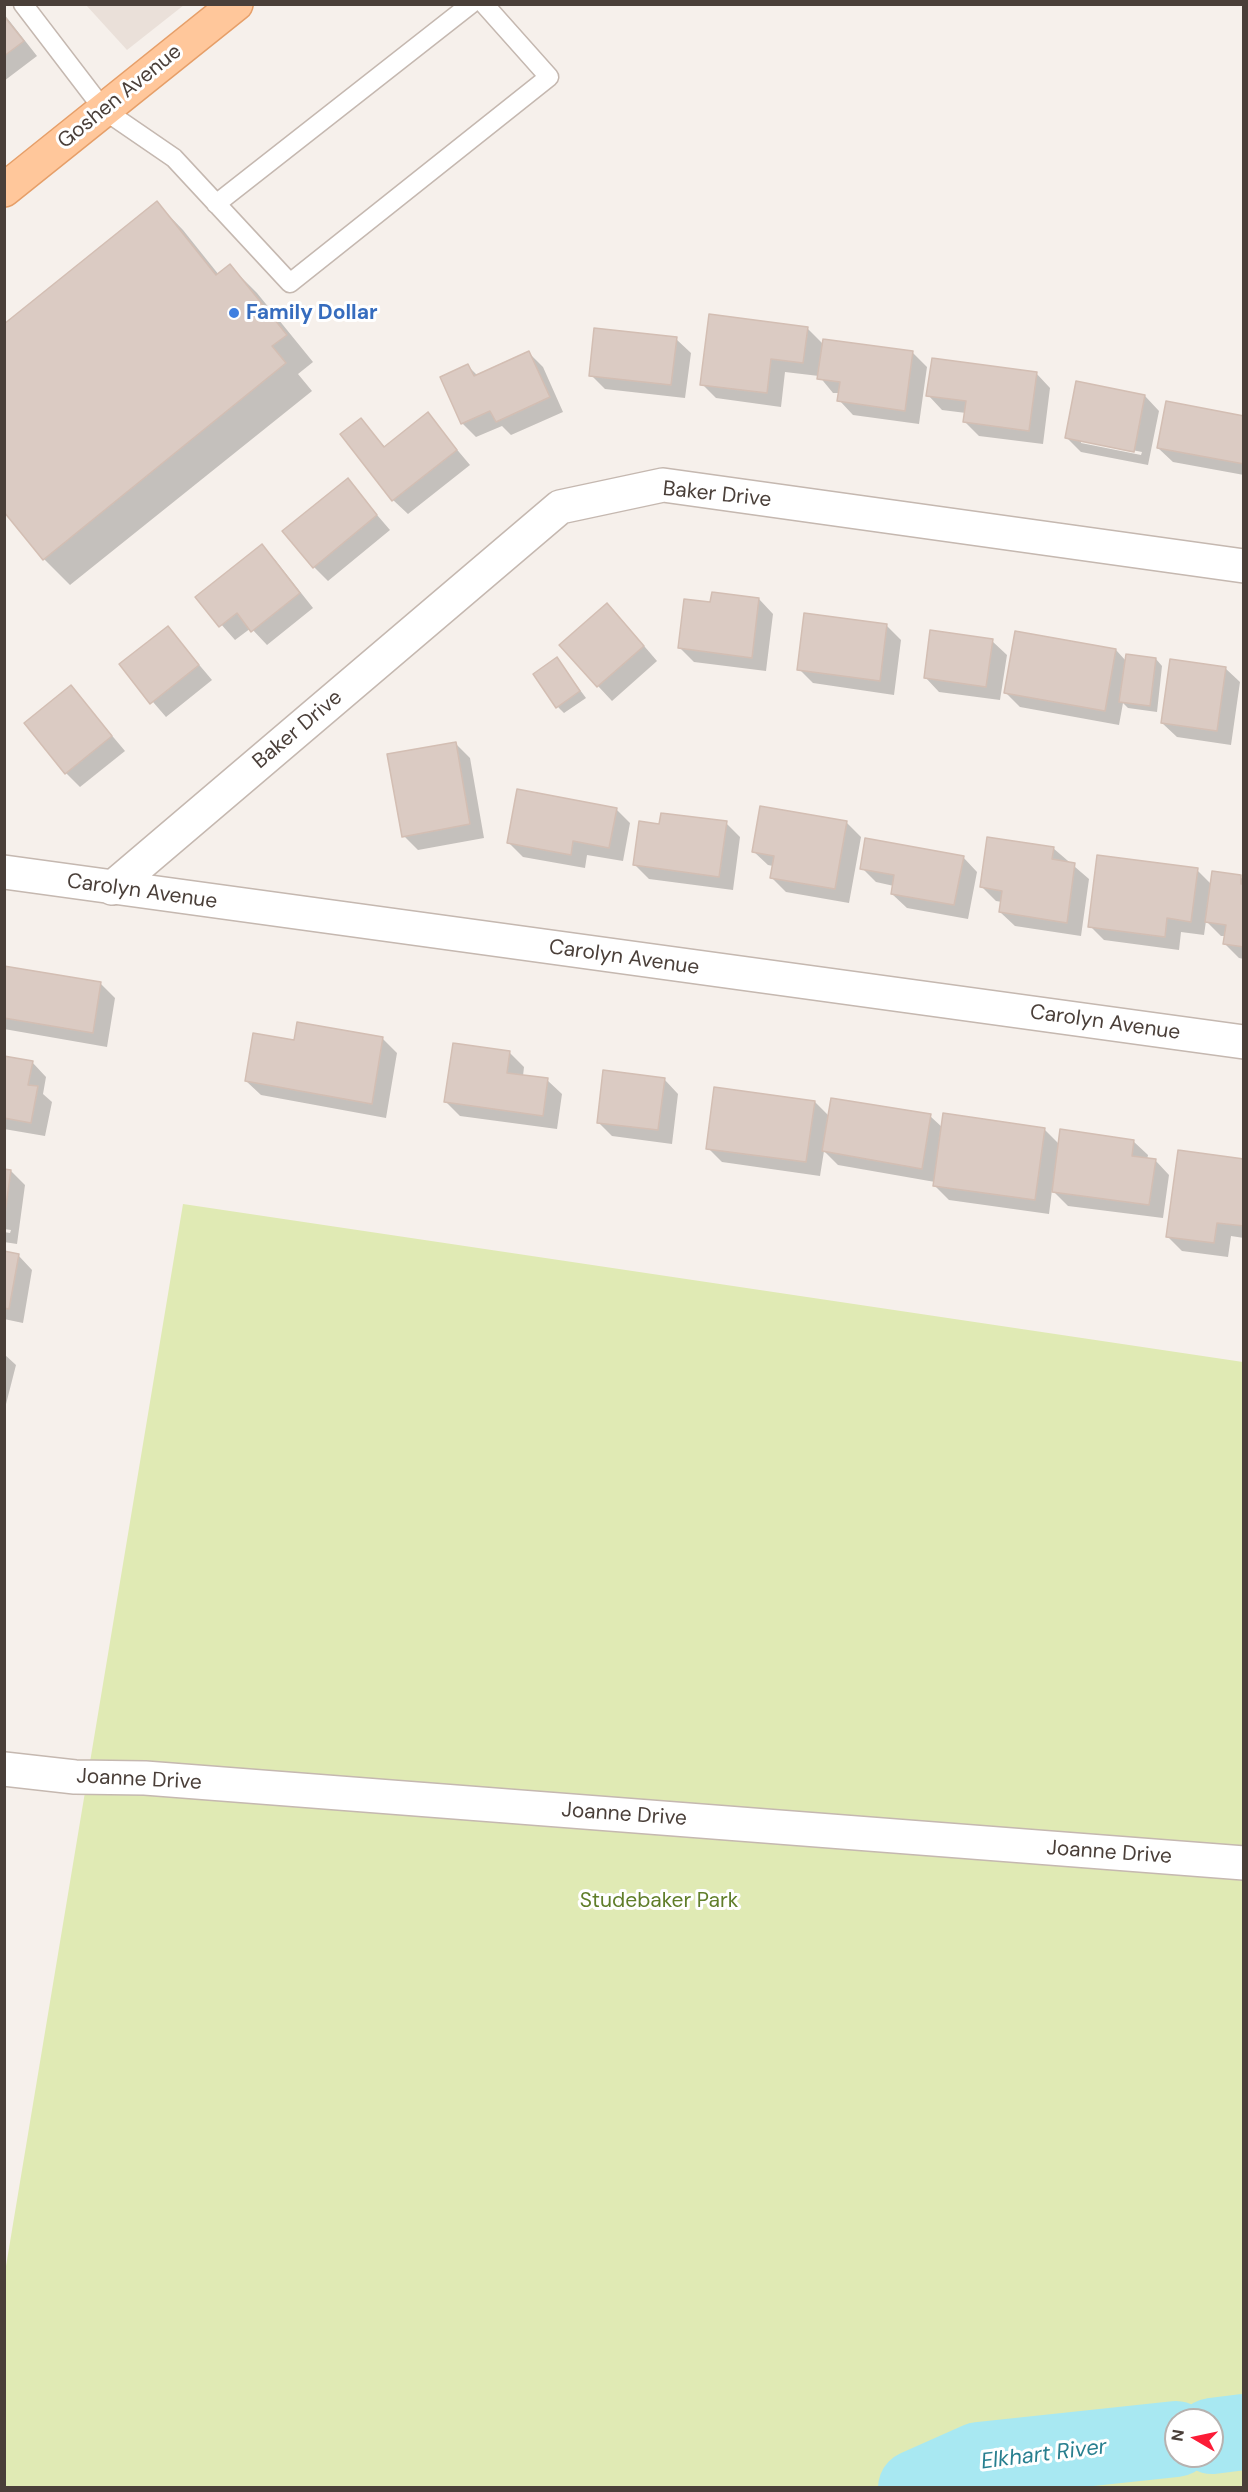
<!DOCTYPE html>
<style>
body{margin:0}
#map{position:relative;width:1248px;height:2492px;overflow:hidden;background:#f6f0eb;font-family:"DM Sans",sans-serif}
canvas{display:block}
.frame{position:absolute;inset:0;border:6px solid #4a3f39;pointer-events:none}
.north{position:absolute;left:1164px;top:2408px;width:60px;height:60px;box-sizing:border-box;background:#fff;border:2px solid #b7b2b0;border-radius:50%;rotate:279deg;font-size:16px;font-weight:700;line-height:24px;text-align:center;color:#4a3f39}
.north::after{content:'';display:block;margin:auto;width:21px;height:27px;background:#fc1c37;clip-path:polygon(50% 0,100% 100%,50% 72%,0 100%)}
</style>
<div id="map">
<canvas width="1248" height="2492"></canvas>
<div class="frame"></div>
<div class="north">N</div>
</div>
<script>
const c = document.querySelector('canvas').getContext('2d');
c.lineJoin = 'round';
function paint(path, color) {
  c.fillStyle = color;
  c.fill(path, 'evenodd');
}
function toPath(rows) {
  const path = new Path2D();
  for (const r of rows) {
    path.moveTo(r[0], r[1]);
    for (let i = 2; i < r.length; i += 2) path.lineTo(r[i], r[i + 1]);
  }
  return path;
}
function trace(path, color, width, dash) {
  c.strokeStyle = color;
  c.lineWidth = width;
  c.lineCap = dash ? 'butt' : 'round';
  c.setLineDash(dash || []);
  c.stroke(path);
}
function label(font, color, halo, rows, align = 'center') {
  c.font = font + ' "DM Sans",sans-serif';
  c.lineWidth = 6;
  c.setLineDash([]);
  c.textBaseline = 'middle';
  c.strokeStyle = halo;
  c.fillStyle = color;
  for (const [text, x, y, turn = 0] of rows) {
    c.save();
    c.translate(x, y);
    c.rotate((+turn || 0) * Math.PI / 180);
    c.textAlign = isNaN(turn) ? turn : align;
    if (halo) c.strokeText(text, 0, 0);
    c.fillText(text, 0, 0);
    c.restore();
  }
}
paint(toPath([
 [86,5,184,5,127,50]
]), '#eae0d9');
paint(toPath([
 [183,1204,1243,1362,1243,2487,5,2488,5,2272],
 [1176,2420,1212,2420,1212,2456,1176,2456]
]), '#e0eab4');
paint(toPath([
 [4,14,37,56,4,81],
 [157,203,183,230,219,275,230,266,257,293,313,362,298,374,312,391,70,585,44,559],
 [807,328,824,345,913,353,927,367,919,424,853,415,839,400,840,393,833,393,819,376,785,372,781,407,716,398,702,384],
 [676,339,691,353,685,398,605,389,591,375],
 [529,353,543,367,563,412,511,435,502,426,476,437,462,423,468,366,478,376],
 [1036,373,1050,388,1043,444,979,436,965,422,966,413,942,410,928,395],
 [1145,396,1159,411,1148,465,1081,452,1067,438],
 [1081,440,1142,452,1141,455,1081,443],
 [427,414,470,465,408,514,393,500,342,434,361,420,385,447],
 [1244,417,1244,475,1173,462,1158,448],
 [347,480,390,530,328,581,314,567],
 [262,546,276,561,313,608,267,645,251,628,235,640,197,597],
 [759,599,773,614,766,671,694,662,680,648,712,604],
 [621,619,657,661,612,701,598,686],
 [887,626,901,640,894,695,813,683,799,669],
 [168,628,212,680,166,717,121,665],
 [992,641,1007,655,1000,700,939,692,925,677],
 [1116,650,1126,661,1156,659,1162,666,1157,712,1128,708,1123,703,1119,725,1020,707,1005,692],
 [557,659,586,698,564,713,558,707],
 [1225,668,1240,682,1231,745,1177,737,1162,723],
 [71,687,125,751,80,787,66,773],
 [455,743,470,758,484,838,418,850,404,836],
 [761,808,847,823,861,837,849,903,786,892,771,877,773,866,768,865,753,851],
 [616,809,630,823,623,861,587,855,585,868,523,857,509,843],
 [726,823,740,837,733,890,649,879,635,865,661,826],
 [1053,848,1089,879,1081,936,1015,926,1000,912,1002,902,996,901,982,887],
 [963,857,977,872,968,919,907,908,892,894,894,886,876,882,862,868],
 [1197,870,1212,885,1240,877,1244,880,1244,959,1239,958,1225,944,1226,936,1221,936,1206,921,1204,935,1181,932,1179,950,1104,940,1090,926],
 [4,967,101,984,115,998,107,1047,4,1029],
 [383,1039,397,1053,386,1118,261,1095,246,1081,295,1042],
 [510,1053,524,1067,523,1076,547,1080,562,1094,557,1129,460,1116,446,1102],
 [4,1058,32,1062,46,1077,43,1094,52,1102,45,1136,4,1129],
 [664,1079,678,1094,672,1144,612,1136,598,1122],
 [815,1102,830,1117,930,1116,943,1128,1044,1129,1060,1145,1133,1141,1148,1155,1147,1160,1155,1160,1169,1175,1163,1218,1068,1206,1052,1190,1049,1214,949,1200,935,1186,935,1182,838,1165,824,1151,820,1176,722,1162,708,1148],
 [1244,1161,1244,1238,1231,1236,1228,1257,1182,1251,1168,1237],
 [4,1170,11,1171,25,1185,17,1244,4,1242,4,1232,10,1233,11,1230,4,1229],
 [4,1253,18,1255,32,1270,23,1323,4,1319],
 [4,1354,16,1365,4,1412]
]), '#0003');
trace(toPath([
 [1212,2436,1244,2432],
 [916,2488,979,2460,1176,2439]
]), '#a8e8f2', 76);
const building = toPath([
 [4,16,24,41,4,56,4,16],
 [157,201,216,275,230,264,287,335,272,346,286,363,43,560,4,512,4,324,157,201],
 [709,314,808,327,803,363,771,359,767,393,700,385,709,314],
 [594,328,677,337,671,385,589,376,594,328],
 [823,339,913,351,905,411,837,401,840,382,817,379,823,339],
 [529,351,550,397,496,422,490,411,461,424,440,377,468,364,474,376,529,351],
 [932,358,1037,372,1029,431,963,422,966,401,926,396,932,358],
 [1076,381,1145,395,1134,452,1065,438,1076,381],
 [1166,401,1244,416,1244,464,1157,448,1166,401],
 [428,412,457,450,392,501,340,434,361,418,384,447,428,412],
 [348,478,377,515,313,568,282,531,348,478],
 [262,544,300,593,251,632,237,613,219,627,195,597,262,544],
 [712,592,759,598,752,658,678,648,684,599,710,602,712,592],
 [607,603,644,646,597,687,559,645,607,603],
 [804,613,887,624,880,681,797,670,804,613],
 [168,626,199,665,150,704,119,664,168,626],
 [930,630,993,639,986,687,924,678,930,630],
 [1015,631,1116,649,1105,711,1004,693,1015,631],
 [1126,654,1156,658,1150,706,1119,702,1126,654],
 [557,657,580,691,556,708,533,674,557,657],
 [1170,659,1226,667,1217,731,1161,723,1170,659],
 [71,685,112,736,65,774,24,723,71,685],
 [456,742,470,824,402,837,387,754,456,742],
 [517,789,617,808,609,848,573,841,571,855,507,843,517,789],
 [760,806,847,821,835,889,770,878,774,856,752,852,760,806],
 [661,813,727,821,719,877,633,865,639,821,659,824,661,813],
 [987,837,1054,847,1052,859,1075,863,1067,923,999,912,1002,891,980,887,987,837],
 [865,838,964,856,954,905,891,894,894,875,860,869,865,838],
 [1097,855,1198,868,1191,922,1167,918,1165,937,1088,927,1097,855],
 [1212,871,1241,875,1241,884,1244,884,1244,947,1223,944,1226,925,1205,922,1212,871],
 [4,966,101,982,93,1033,4,1018,4,966],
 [297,1022,383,1037,372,1104,245,1081,253,1033,294,1040,297,1022],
 [453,1043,510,1051,507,1073,548,1078,543,1116,444,1102,453,1043],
 [4,1056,33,1061,28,1085,38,1086,31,1123,4,1118,4,1056],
 [603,1070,665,1078,658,1130,597,1123,603,1070],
 [714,1087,815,1101,806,1162,706,1149,714,1087],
 [831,1098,931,1114,922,1169,822,1151,831,1098],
 [943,1113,1045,1128,1035,1200,933,1186,943,1113],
 [1060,1129,1134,1140,1132,1156,1156,1159,1149,1205,1052,1192,1060,1129],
 [1178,1150,1244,1159,1244,1226,1217,1223,1214,1243,1166,1237,1178,1150],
 [4,1169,11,1170,4,1220,4,1169],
 [4,1251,19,1254,9,1309,4,1308,4,1251]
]);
paint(building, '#dbcbc3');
trace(building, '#d3beb3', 1.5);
const lane = toPath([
 [23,4,104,110,174,158,290,283,549,77,484,4],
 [216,204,471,4]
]);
const street = toPath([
 [4,872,1244,1042],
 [112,888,560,507,663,485,1244,566],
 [4,1769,75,1777,145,1778,1244,1863]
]);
const primary = toPath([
 [4,190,236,4]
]);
trace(lane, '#c5b8b0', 21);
trace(street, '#c5b8b0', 36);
trace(primary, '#e69f69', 36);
trace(lane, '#fff', 18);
trace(street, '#fff', 33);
trace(primary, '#ffc79b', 33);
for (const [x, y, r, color] of [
 [234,313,6,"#3f7fe0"]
]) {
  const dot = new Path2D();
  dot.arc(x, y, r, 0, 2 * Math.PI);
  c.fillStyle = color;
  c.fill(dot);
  trace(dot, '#fff', 2);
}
label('21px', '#4a3f39', '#fff', [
 ["Goshen Avenue",120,97,-39],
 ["Baker Drive",717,495,6],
 ["Baker Drive",298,730,-40],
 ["Carolyn Avenue",142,892,8],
 ["Carolyn Avenue",624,958,8],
 ["Carolyn Avenue",1105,1023,8],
 ["Joanne Drive",139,1780,3],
 ["Joanne Drive",624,1815,4],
 ["Joanne Drive",1109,1853,4]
]);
label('bold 21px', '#366cbe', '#fff', [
 ["Family Dollar",246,313]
], 'left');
label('21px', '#607e2a', '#fff', [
 ["Studebaker Park",659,1901]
]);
label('italic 22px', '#287f8f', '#fff', [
 ["Elkhart River",1044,2455,-7]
]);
</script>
